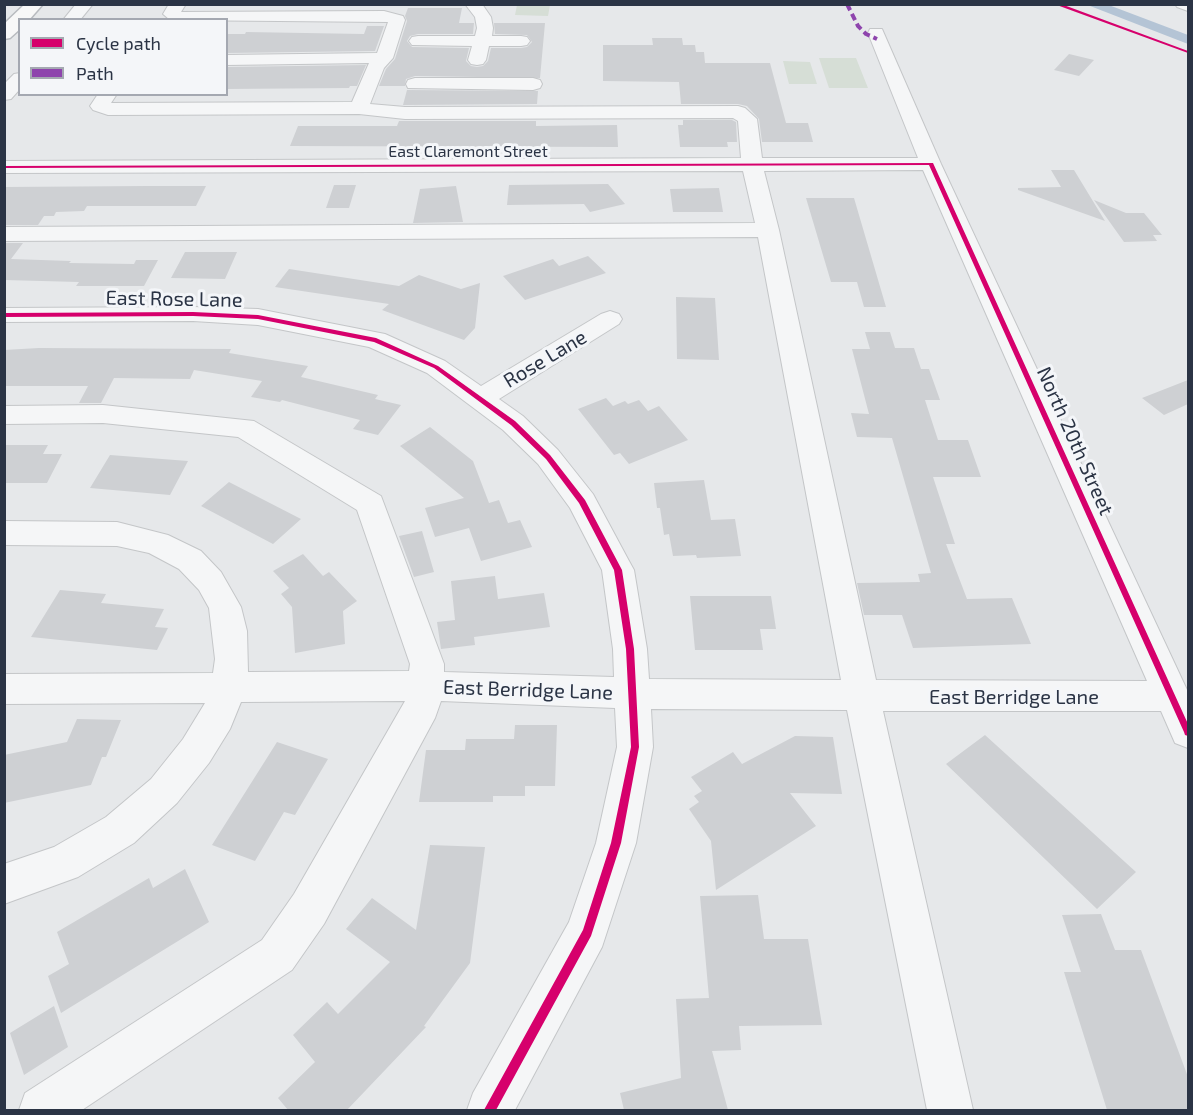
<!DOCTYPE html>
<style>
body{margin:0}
#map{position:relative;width:1193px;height:1115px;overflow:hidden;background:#e6e8ea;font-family:"Exo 2",sans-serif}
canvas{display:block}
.frame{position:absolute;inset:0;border:6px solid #2b3445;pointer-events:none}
.legend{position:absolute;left:18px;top:18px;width:210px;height:78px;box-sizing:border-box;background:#f4f6f9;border:2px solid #a4a8b1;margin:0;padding:8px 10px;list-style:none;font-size:18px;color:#2b3445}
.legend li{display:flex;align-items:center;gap:12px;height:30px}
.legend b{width:30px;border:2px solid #a4a8b1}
</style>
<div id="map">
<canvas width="1193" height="1115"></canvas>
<div class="frame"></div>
<ul class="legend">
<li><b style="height:8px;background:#d6006c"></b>Cycle path</li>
<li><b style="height:8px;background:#8e44ad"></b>Path</li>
</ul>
</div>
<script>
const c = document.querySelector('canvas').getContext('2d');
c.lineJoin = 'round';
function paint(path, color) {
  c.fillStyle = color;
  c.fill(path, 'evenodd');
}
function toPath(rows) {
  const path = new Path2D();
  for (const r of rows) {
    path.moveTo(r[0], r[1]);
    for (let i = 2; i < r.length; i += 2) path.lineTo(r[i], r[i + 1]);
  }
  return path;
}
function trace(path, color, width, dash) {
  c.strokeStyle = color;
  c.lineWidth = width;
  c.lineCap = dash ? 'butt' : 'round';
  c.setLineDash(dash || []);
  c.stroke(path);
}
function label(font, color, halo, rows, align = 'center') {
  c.font = font + ' "Exo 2",sans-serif';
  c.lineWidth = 6;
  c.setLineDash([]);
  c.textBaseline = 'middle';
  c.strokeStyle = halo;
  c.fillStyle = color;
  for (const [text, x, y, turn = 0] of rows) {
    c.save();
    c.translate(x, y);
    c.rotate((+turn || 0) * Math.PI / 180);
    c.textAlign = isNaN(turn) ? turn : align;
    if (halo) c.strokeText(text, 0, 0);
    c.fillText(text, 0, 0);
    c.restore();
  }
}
paint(toPath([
 [517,5,550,5,548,16,515,15],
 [819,58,856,58,868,88,829,88],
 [783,61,810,62,817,84,789,84]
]), '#d6ded6');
paint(toPath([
 [1085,4,1106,4,1188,35,1188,44,1085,4]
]), '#b4c4d5');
paint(toPath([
 [408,8,462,8,459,23,474,23,473,34,418,34,410,36,407,41,412,47,469,48,466,61,471,66,477,67,483,66,488,61,491,48,521,48,527,47,532,42,527,35,495,34,494,23,545,23,540,78,415,76,406,79,405,86,379,86,386,69,395,59,407,21,405,16],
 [367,26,384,26,375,51,226,53,226,34,245,34,246,32,364,34],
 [652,38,682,38,683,45,695,45,696,52,704,52,705,63,770,63,786,123,808,123,813,142,762,142,759,119,747,106,738,104,681,104,679,82,603,81,603,45,653,45],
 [1069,54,1094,60,1079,76,1054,70],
 [366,65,357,86,350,86,349,88,226,89,226,67],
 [407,90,538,91,537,104,403,105],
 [683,120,732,120,736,122,737,142,727,142,728,147,680,147,678,125,683,125],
 [399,121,536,121,536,126,617,125,618,147,290,146,298,126,397,126],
 [1051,170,1074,170,1105,221,1018,190,1018,188,1061,187],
 [608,184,625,204,590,212,584,204,507,205,509,185],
 [334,185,356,185,349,208,326,208],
 [146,186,206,186,196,206,87,206,84,211,56,212,54,216,44,216,38,225,4,225,4,187],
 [456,186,463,222,413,223,420,189],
 [719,188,723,212,673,212,670,189],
 [806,198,854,198,886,307,864,307,857,282,831,282],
 [1094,200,1126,213,1144,213,1162,235,1153,235,1157,241,1124,242],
 [4,243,23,243,11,259,71,261,69,263,134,264,136,260,158,260,144,286,76,286,79,282,4,280],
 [185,252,237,252,225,279,171,278],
 [588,256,606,273,525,300,503,276,553,259,559,266],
 [289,269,399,286,419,275,461,289,480,283,475,328,464,340,382,310,389,304,275,287],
 [676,297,715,298,719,360,677,359],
 [865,332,890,332,895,348,914,348,921,369,929,369,940,400,925,400,938,440,968,440,981,477,933,477,955,544,946,544,967,599,1012,598,1031,644,913,648,902,615,864,615,857,583,920,582,918,574,931,573,892,438,857,437,851,413,869,414,852,349,870,349],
 [39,348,231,349,229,353,308,366,301,377,378,395,375,399,401,405,378,435,353,429,360,420,282,400,280,402,251,397,262,381,194,370,190,379,114,378,101,403,79,403,88,386,4,386,4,350],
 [1188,380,1188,404,1164,415,1142,398],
 [606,398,613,406,625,401,628,404,639,400,648,411,659,406,688,440,629,464,620,453,614,455,578,409],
 [430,427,473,461,489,503,499,500,508,523,520,520,532,547,481,561,469,528,435,537,425,508,464,498,400,446],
 [4,445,48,445,43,454,62,454,47,483,4,483],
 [110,455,188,461,170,495,90,488],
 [704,480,711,520,735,519,741,556,697,558,696,555,673,556,669,534,664,535,660,508,657,508,654,483],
 [229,482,301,519,273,544,201,506],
 [422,531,434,572,414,577,399,536],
 [303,554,323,576,329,572,357,601,343,611,345,644,295,653,292,607,281,594,289,588,273,571],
 [495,576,498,599,544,593,550,627,474,637,475,645,441,649,437,622,455,620,451,581],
 [60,590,106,594,101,603,164,609,155,627,168,628,157,650,31,637],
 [690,596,771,596,776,629,760,629,763,650,695,650],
 [77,719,121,720,106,757,102,757,91,785,4,803,4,755,67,742],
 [515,725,557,725,555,786,525,786,525,796,493,796,493,802,419,802,426,750,465,750,466,739,514,739],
 [985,735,1136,872,1097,909,946,764],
 [795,736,833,737,842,794,790,793,816,826,716,890,711,841,689,809,699,802,694,796,702,791,691,777,733,752,742,764],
 [277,742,328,759,295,815,284,812,255,861,212,845],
 [430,845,485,847,470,963,424,1026,426,1027,347,1110,288,1110,278,1098,315,1062,293,1035,327,1002,338,1014,390,962,346,929,372,898,416,930],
 [185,869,209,922,61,1013,48,976,69,964,57,932,149,878,153,888],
 [758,895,764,939,808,939,822,1025,739,1026,741,1050,712,1051,728,1110,624,1110,620,1093,681,1078,676,999,709,998,700,896],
 [1101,914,1115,950,1141,950,1188,1077,1188,1110,1107,1110,1064,972,1081,972,1062,915],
 [54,1006,68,1047,24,1075,10,1033]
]), '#ced0d3');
const minor = toPath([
 [76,4,93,4,80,20,63,20,76,4],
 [169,4,186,4,181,12,384,11,403,16,405,20,393,58,384,68,370,104,405,107,738,106,745,108,757,119,762,158,918,158,868,33,870,29,882,29,941,164,1188,692,1188,748,1175,743,1161,711,883,711,973,1110,927,1110,847,710,651,709,653,747,636,843,602,947,515,1110,467,1110,473,1093,569,922,596,843,617,747,615,708,441,701,435,718,324,924,292,970,82,1110,19,1110,25,1093,262,940,294,894,405,701,241,702,230,729,209,763,177,803,134,843,78,877,4,904,4,864,54,847,106,817,151,779,183,739,205,703,4,704,4,674,213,673,215,659,209,608,199,590,179,569,149,553,117,546,4,545,4,521,117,522,168,535,201,551,221,572,241,607,247,631,248,672,409,671,410,664,357,510,238,437,103,423,4,424,4,406,103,405,254,421,381,496,444,664,444,672,614,677,613,649,602,570,570,508,538,464,503,430,427,373,369,347,258,325,193,321,4,322,4,308,193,307,258,309,385,334,445,361,481,386,601,314,610,311,619,314,622,319,619,324,499,399,523,416,558,450,593,494,629,561,634,570,647,649,649,679,841,680,758,237,4,241,4,227,755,223,743,171,4,173,4,161,741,158,738,121,733,118,405,119,359,114,108,115,93,110,90,106,98,94,117,94,111,103,352,102,369,63,226,65,226,55,377,53,388,22,170,20,163,14,169,4],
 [923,170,1147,681,876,680,779,230,764,171,923,170],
 [465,4,482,4,491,17,493,28,492,36,521,36,527,37,530,41,527,45,521,46,489,46,486,60,483,64,477,65,471,64,468,60,472,46,412,45,409,41,412,37,418,36,475,36,477,28,475,17,465,4],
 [1175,4,1188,4,1188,11,1177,7,1175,4],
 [20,73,20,89,11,99,4,100,4,84,14,74,20,73],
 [415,78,533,78,540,80,542,84,540,88,533,90,408,88,406,84,408,80,415,78]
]);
const highway = toPath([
 [25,4,43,4,29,20,20,20,20,29,10,38,4,39,4,24,25,4]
]);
trace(minor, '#c4c6c8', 2);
trace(highway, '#b8bbbf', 3);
paint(minor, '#f5f6f7');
paint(highway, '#f8f8f8');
trace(toPath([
 [847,4,858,26,866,34,877,39]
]), '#8e44ad', 4, [7, 4]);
paint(toPath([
 [1061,4,1188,51,1188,53,1054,4,1061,4],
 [933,163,1188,724,1188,736,1185,735,1184,732,929,165,4,168,4,166,933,163],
 [193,312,258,315,376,338,438,366,515,421,550,455,585,500,622,570,634,649,639,747,621,843,591,936,496,1110,484,1110,583,930,611,843,631,747,626,649,614,570,579,503,546,459,511,425,434,368,374,342,258,319,193,316,4,317,4,313,193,312]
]), '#d6006c');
label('16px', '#2b3445', '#f4f6f9', [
 ["East Claremont Street",468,152]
]);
label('20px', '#2b3445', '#f4f6f9', [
 ["East Rose Lane",174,299,1],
 ["Rose Lane",545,359,-31],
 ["North 20th Street",1075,441,66],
 ["East Berridge Lane",528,690,2],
 ["East Berridge Lane",1014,697]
]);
</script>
